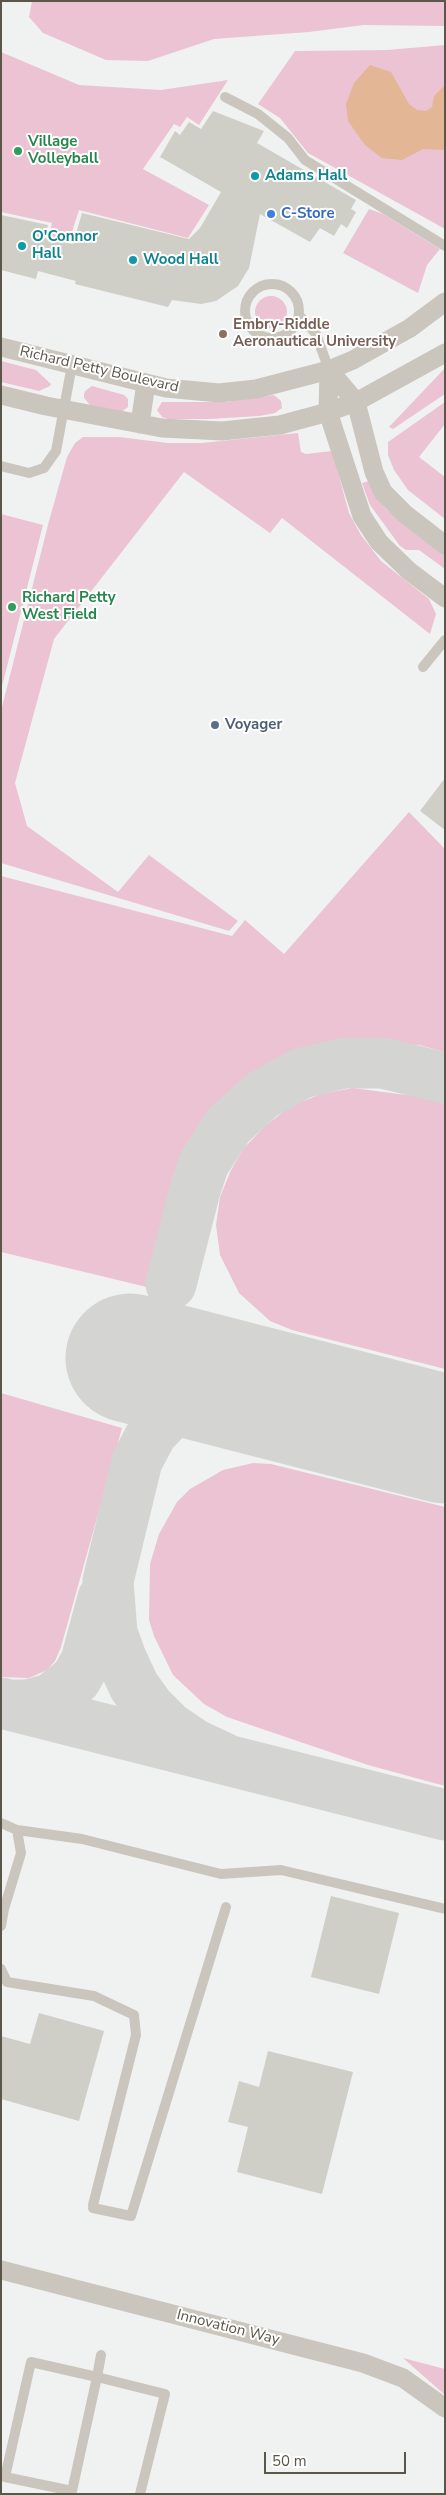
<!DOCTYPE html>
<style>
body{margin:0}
#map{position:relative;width:446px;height:2495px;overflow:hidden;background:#f0f2f2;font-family:"Nunito Sans",sans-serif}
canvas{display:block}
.frame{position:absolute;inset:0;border:2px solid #5b564a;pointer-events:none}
.scale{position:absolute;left:264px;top:2452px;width:142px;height:22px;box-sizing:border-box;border:2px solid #5b564a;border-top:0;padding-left:6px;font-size:15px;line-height:18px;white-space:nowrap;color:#5b564a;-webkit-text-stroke:4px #fff;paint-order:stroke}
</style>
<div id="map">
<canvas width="446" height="2495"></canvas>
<div class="frame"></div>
<div class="scale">50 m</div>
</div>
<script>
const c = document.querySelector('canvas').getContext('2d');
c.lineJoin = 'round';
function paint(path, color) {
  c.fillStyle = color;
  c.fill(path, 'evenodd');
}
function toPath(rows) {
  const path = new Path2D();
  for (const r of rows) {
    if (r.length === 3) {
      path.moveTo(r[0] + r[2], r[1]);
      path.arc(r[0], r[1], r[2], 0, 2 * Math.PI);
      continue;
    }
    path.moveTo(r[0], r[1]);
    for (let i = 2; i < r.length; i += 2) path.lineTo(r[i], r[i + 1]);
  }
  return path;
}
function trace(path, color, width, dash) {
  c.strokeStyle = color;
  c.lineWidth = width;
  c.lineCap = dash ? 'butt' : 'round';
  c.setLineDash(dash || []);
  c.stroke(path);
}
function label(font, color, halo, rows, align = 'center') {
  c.font = font + ' "Nunito Sans",sans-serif';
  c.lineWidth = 4;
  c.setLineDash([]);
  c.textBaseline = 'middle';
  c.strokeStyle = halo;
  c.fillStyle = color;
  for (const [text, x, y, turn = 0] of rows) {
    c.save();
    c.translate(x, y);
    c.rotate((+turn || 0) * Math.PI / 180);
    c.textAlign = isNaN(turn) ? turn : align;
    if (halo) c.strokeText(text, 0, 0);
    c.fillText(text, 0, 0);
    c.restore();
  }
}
paint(toPath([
 [32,1,445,1,445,26,364,25,309,32,214,39,148,61,106,60,43,33,29,17],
 [445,45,445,229,308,153,280,118,258,104,295,51,387,50],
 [1,52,79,85,161,90,228,80,199,125,187,117,180,127,174,124,143,169,209,205,188,238,79,210,69,241,49,236,52,223,1,212],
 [369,209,383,214,440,249,427,265,418,293,343,253],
 [271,312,16],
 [1,361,36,370,51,384,50,386,39,391,1,382],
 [445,368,445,394,393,429,389,427],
 [92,386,124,395,128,399,128,407,121,412,90,405,84,398,84,394,85,391],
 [274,395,281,401,282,408,275,413,259,416,210,419,168,419,162,417,157,410,162,402,226,402],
 [445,402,445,424,419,457,445,477,445,519,408,490,394,470,388,455,388,442],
 [298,433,301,452,306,454,332,451,349,513,361,535,381,561,429,599,436,614,430,634,282,518,270,533,184,472,54,639,15,783,27,826,118,892,149,855,238,921,229,931,1,863,1,711,49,521,67,457,75,443,83,437,119,437,168,443,202,443],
 [369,481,373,492,386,509,445,554,445,569,419,550,406,550,400,546,370,505,362,483],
 [1,514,43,525,1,690],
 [409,812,445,849,445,1052,419,1045,324,1043,259,1071,211,1117,173,1176,151,1288,1,1252,1,876,232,936,245,920,284,954],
 [353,1088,445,1100,445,1369,292,1330,270,1321,239,1293,220,1255,216,1225,220,1197,231,1170,244,1148,265,1126,291,1106,321,1094],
 [1,1393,122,1428,61,1647,55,1661,47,1670,29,1678,1,1677],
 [253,1463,271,1464,445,1507,445,1786,368,1765,227,1717,204,1704,173,1675,154,1636,149,1620,150,1564,159,1534,177,1502,190,1489,223,1470],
 [403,2358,445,2369,445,2395]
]), '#ebc3d3');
paint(toPath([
 [370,65,391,72,409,104,417,110,426,111,432,107,434,96,445,85,445,150,423,149,402,160,382,158,365,145,348,121,346,104,354,83]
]), '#e3b695');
trace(toPath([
 [171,1284,195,1190,204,1163,229,1125,262,1095,302,1073,344,1063,382,1063,445,1078],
 [1,1703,445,1815],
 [9,1705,28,1705,51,1699,76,1679,86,1661,103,1598],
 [228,1760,194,1744,169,1727,149,1707,134,1686,121,1658,112,1633,108,1581,137,1461,152,1433,168,1416,194,1401,227,1389,250,1390]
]), '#d4d4d2', 51);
trace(toPath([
 [130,1358,445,1439]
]), '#d4d4d2', 129);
paint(toPath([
 [213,111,264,131,257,143,356,200,351,209,356,212,347,228,341,224,334,236,320,228,310,242,260,214,249,268,238,286,216,301,201,304,172,300,168,307,75,284,76,281,38,271,36,279,1,270,1,215,48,225,45,238,73,244,82,213,189,239,200,228,221,192,160,157,175,131,180,135,189,122,201,129],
 [445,778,445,830,420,811],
 [331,1896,399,1913,379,1994,311,1977],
 [39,2013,104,2031,79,2121,1,2099,1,2036,30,2044],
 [268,2051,353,2072,322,2194,237,2172,248,2127,228,2122,239,2081,259,2087]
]), '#cfcec7');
trace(toPath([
 [225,97,258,114,288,138,305,160,445,246],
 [272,311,27],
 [299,315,316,334,329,370],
 [1,466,29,473,44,468,56,451,72,365],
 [423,667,445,640],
 [1,1823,17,1830,21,1853,4,1909,1,1926],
 [17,1830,82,1839,221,1874,281,1870,445,1909],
 [1,1969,7,1982,94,1996,134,2015,136,2035,93,2205],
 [93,2208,131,2216,226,1907],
 [101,2355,97,2377,31,2362,5,2477,72,2491,97,2377,165,2394,140,2494]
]), '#cbc6bd', 10);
trace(toPath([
 [1,347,166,388,219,393,256,389,329,370,353,360,410,328,445,302],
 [329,370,328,412,362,516,379,542,409,571,445,598],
 [329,370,356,402,374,472,383,492,405,514,445,545],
 [1,395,46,406,162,428,222,431,280,425,328,412,356,402,445,353],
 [140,424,146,383],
 [1,2270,363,2363,403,2378,445,2408]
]), '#cbc6bd', 19);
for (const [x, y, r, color] of [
 [18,151,5,"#2e9e5b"],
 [255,176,5,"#0f9aa8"],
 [271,214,5,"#3f7fe0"],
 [22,246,5,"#0f9aa8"],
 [133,260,5,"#0f9aa8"],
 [223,334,5,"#8d6e63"],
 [12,607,5,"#2e9e5b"],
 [215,725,5,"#5c6f8a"]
]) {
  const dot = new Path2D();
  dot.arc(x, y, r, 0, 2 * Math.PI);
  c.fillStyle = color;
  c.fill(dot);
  trace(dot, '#fff', 2);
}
label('bold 15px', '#27864d', '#fff', [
 ["Village",28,142],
 ["Volleyball",28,159],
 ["Richard Petty",22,598],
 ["West Field",22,615]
], 'left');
label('bold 15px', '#0d838f', '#fff', [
 ["Adams Hall",265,176],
 ["O'Connor",32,237],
 ["Hall",32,254],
 ["Wood Hall",143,260]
], 'left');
label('bold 15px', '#366cbe', '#fff', [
 ["C-Store",281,214]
], 'left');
label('bold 15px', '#785e54', '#fff', [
 ["Embry-Riddle",233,325],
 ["Aeronautical University",233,342]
], 'left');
label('15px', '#5b564a', '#fff', [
 ["Richard Petty Boulevard",99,370,13],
 ["Innovation Way",228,2328,14]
]);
label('bold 15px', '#4e5e75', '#fff', [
 ["Voyager",225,725]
], 'left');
</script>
